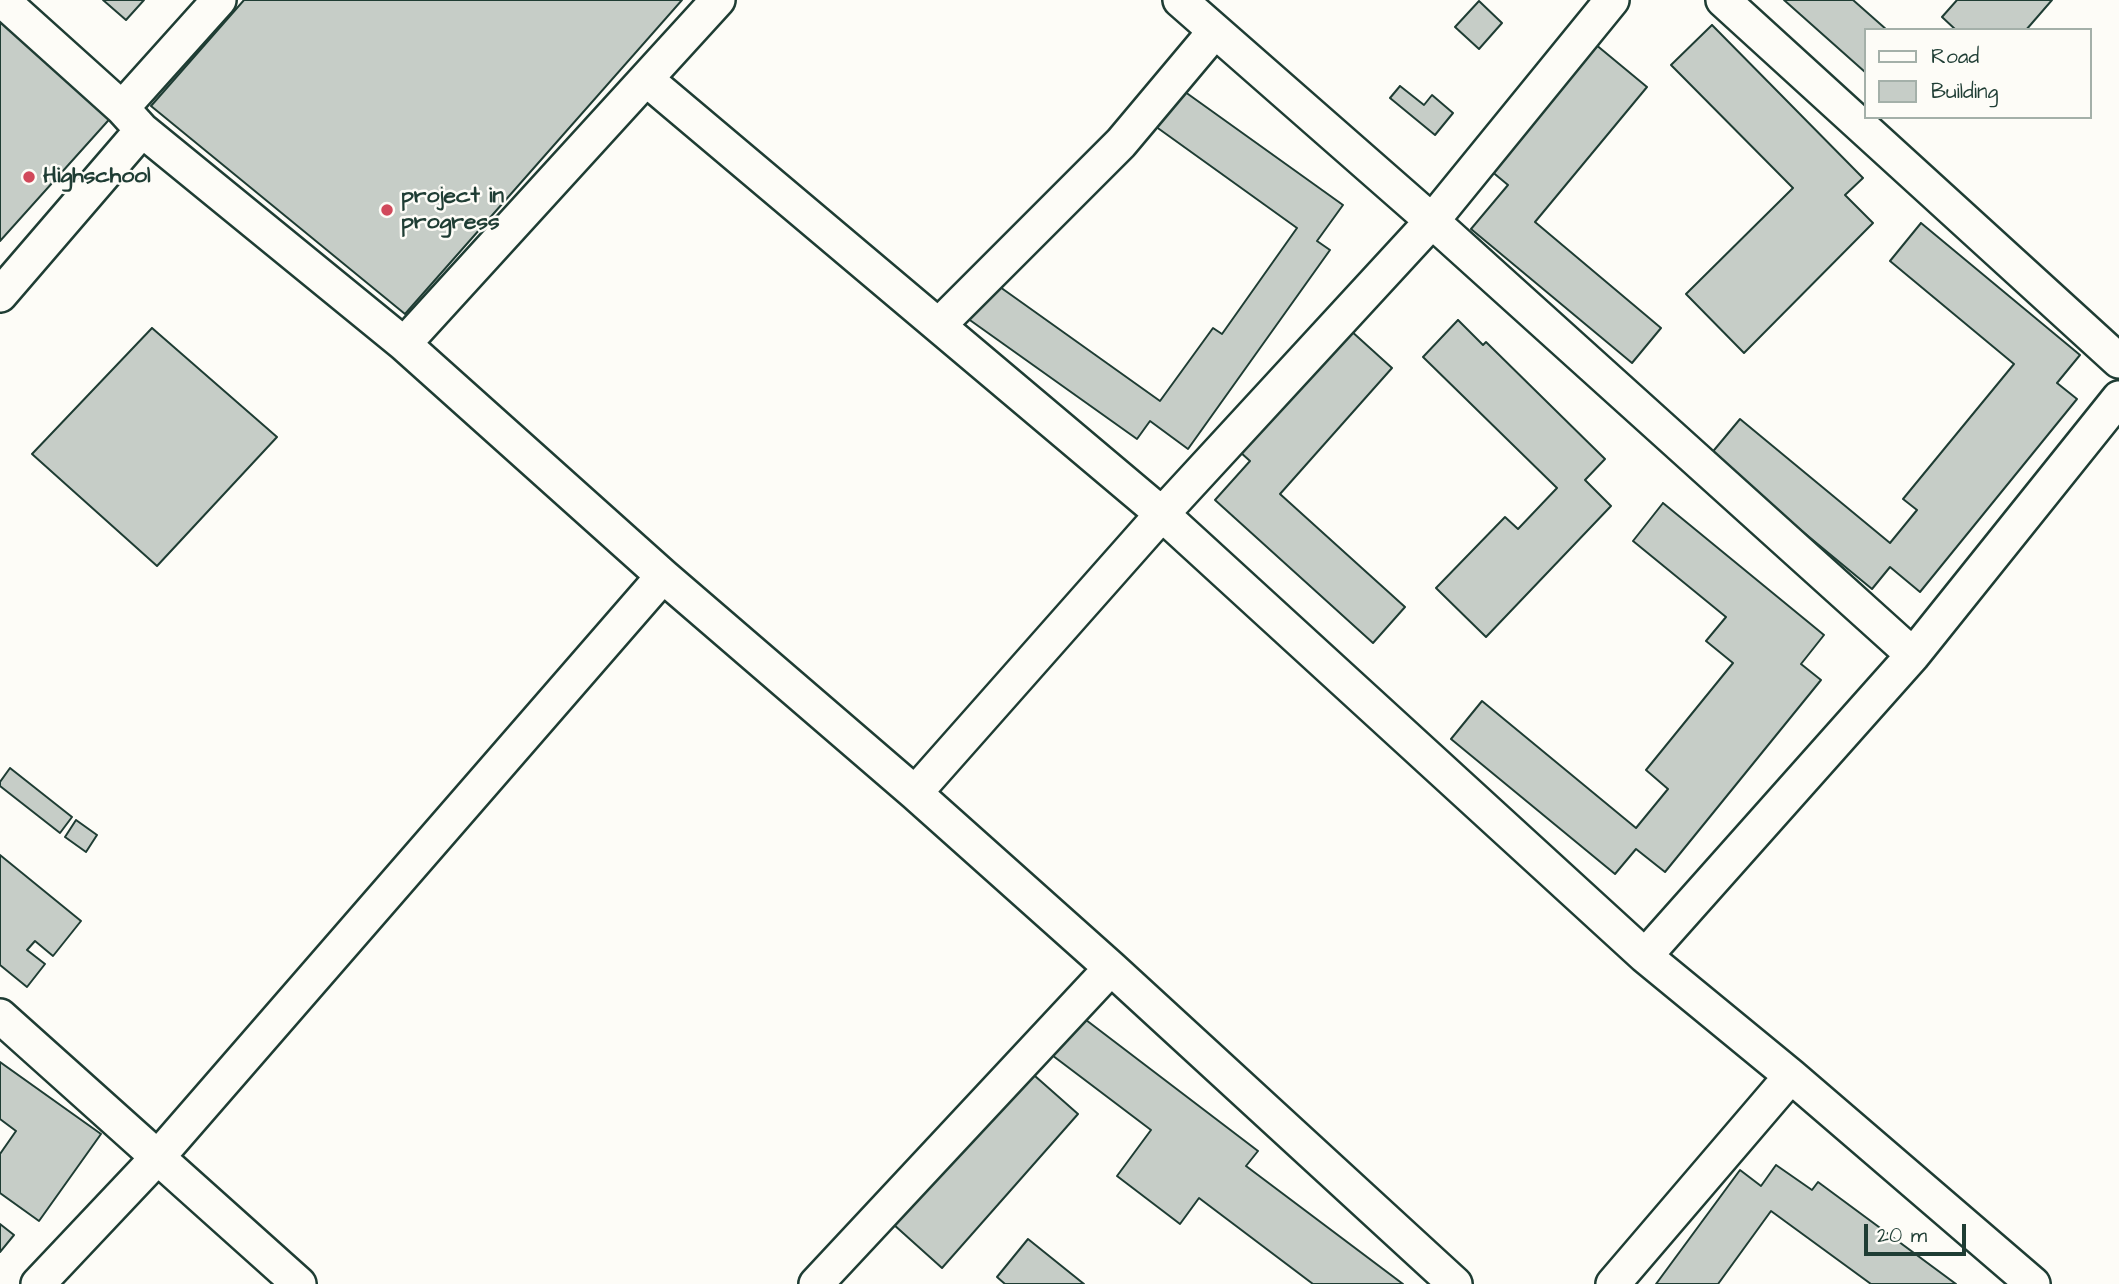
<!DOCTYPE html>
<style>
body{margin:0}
#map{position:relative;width:2119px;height:1284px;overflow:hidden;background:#fdfcf7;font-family:"Architects Daughter",sans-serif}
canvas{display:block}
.legend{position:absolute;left:1864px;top:28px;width:228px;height:91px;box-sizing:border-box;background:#fdfcf7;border:2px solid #a4b0a9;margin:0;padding:9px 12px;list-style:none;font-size:21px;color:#1f3d34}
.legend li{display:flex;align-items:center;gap:14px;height:35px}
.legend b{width:35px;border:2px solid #a4b0a9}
.scale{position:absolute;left:1864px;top:1224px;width:102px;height:32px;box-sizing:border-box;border:4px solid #1f3d34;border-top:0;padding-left:9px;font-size:21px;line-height:24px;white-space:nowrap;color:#1f3d34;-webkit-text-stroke:5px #fdfcf7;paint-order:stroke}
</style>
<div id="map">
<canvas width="2119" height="1284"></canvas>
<ul class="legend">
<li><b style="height:9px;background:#fdfcf7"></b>Road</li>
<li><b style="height:19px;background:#c6cdc7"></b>Building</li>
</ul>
<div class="scale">20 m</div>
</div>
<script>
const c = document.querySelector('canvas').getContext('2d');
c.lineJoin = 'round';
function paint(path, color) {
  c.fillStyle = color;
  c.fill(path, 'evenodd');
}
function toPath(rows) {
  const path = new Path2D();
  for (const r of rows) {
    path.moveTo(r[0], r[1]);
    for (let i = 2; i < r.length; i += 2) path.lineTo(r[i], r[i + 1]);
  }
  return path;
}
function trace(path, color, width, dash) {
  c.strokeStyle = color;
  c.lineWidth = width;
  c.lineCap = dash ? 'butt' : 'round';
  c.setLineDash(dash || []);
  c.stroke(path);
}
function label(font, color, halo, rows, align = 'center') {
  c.font = font + ' "Architects Daughter",sans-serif';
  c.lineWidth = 5;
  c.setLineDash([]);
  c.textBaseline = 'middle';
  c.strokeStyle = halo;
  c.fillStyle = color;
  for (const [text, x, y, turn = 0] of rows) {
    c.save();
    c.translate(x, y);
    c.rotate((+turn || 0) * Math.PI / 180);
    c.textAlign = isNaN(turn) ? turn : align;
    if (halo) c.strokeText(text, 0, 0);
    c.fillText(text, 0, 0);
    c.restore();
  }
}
const building = toPath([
 [103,0,144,0,126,20,103,0],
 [244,0,682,0,405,314,151,106,244,0],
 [1784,0,1853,0,1887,30,1865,30,1865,72,1784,0],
 [1957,0,2052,0,2026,30,1956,30,1942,17,1957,0],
 [1479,1,1502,23,1479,49,1455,27,1479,1],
 [0,12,115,113,0,241,0,12],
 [1712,25,1863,178,1845,195,1873,223,1744,353,1686,294,1793,188,1671,65,1712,25],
 [1589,39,1647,87,1535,222,1661,328,1632,363,1471,229,1508,185,1484,165,1589,39],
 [1174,84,1343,205,1317,241,1330,250,1188,449,1150,421,1137,439,967,318,993,282,1160,401,1213,328,1222,334,1297,228,1148,121,1174,84],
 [1400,86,1424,105,1432,95,1453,113,1435,135,1390,98,1400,86],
 [1921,223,2080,355,2057,383,2077,399,1920,592,1890,567,1872,589,1710,455,1740,419,1890,543,1917,510,1903,499,2014,364,1890,261,1921,223],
 [1339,320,1392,368,1280,494,1405,607,1373,643,1215,500,1250,461,1229,442,1339,320],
 [1458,320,1483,345,1486,342,1605,459,1585,480,1611,506,1486,637,1436,588,1505,517,1518,529,1557,488,1423,357,1458,320],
 [152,328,277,437,157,566,32,454,152,328],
 [1663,503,1824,635,1801,664,1821,680,1665,872,1636,849,1615,874,1451,739,1482,701,1636,828,1668,789,1646,770,1733,663,1706,641,1726,617,1633,541,1663,503],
 [10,768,72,817,60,833,0,786,0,782,10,768],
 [76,820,97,835,86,852,65,837,76,820],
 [0,855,81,921,53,956,35,941,27,950,45,964,27,987,0,965,0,855],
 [1069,1007,1258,1151,1246,1166,1403,1284,1313,1284,1199,1198,1180,1224,1117,1176,1151,1130,1040,1046,1069,1007],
 [1018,1061,1078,1114,942,1268,883,1215,1018,1061],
 [0,1062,101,1134,39,1221,0,1193,0,1154,16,1131,0,1119,0,1062],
 [1776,1165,1812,1190,1818,1182,1956,1284,1871,1284,1771,1211,1718,1284,1656,1284,1740,1170,1761,1186,1776,1165],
 [0,1224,14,1235,0,1252,0,1224],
 [1028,1239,1084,1284,1005,1284,997,1277,1028,1239]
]);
paint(building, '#c6cdc7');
trace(building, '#1f3d34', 2);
const minor = toPath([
 [2,0,122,108,142,130,404,344,663,576,915,793,1111,968,1455,1284],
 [1180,0,1432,221,1913,655],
 [1723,0,2119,361],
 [646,79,1162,514,1645,956,1791,1076,2033,1284],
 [122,108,219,0],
 [0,295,142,130],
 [939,325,1121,143,1215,31],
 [404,344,718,0],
 [915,793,1162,514,1432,221,1612,0],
 [1645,956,1913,655,2119,398],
 [0,1016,299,1284],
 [38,1284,157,1158,663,576],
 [816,1284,1111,968],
 [1613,1284,1791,1076]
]);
trace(minor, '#1f3d34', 38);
trace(minor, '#fdfcf7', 33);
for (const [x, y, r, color] of [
 [29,177,7,"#d1495b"],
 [387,210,7,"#d1495b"]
]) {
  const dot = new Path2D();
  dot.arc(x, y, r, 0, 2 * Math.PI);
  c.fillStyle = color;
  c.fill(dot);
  trace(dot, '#fdfcf7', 2.5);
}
label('bold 23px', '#1f3d34', '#fdfcf7', [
 ["Highschool",43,177],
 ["project in",401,197],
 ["progress",401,223]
], 'left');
</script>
